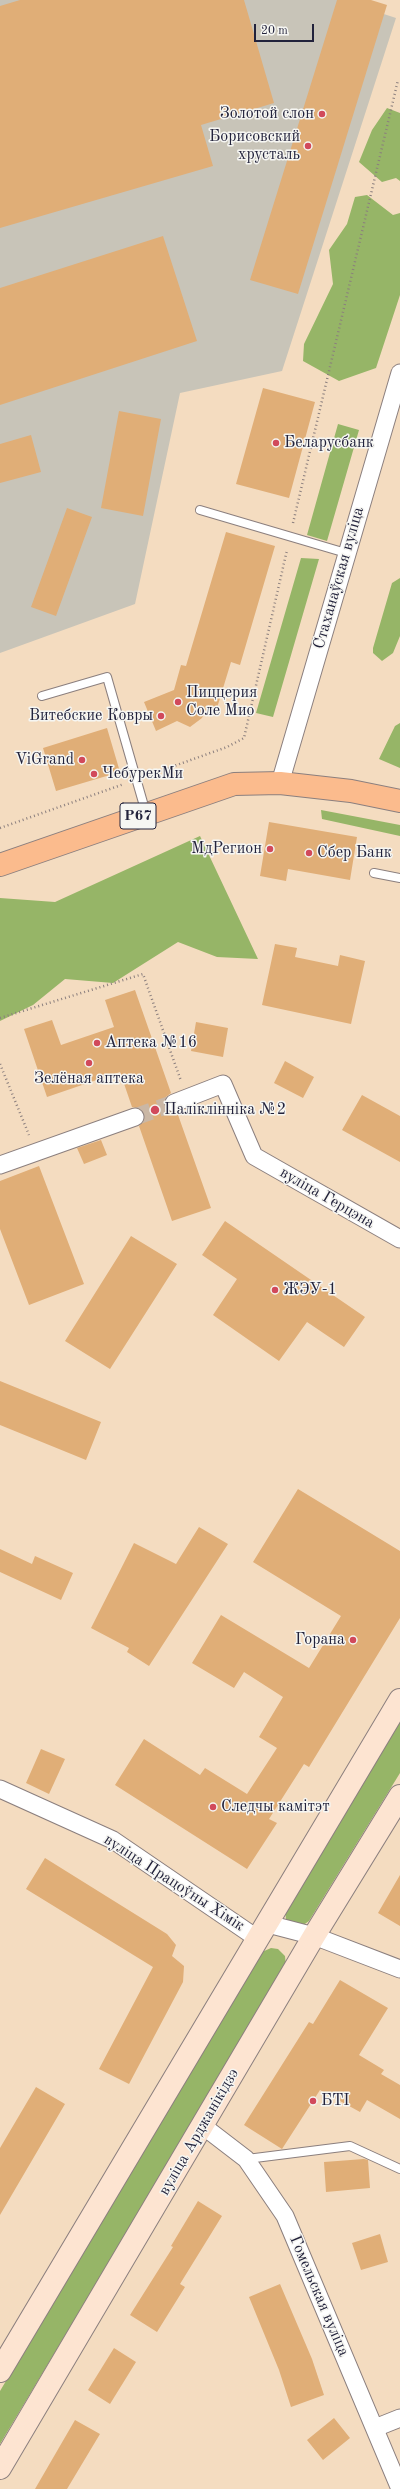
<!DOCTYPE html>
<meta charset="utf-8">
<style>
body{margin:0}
#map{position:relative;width:400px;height:2489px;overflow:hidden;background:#f4dcc0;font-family:"Old Standard TT",serif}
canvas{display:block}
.scale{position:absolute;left:254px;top:24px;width:60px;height:18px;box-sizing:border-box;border:2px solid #22223b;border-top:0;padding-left:5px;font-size:12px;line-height:14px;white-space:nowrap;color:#22223b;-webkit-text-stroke:3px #f6f6f2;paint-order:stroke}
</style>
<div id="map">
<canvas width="400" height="2489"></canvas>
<div class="scale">20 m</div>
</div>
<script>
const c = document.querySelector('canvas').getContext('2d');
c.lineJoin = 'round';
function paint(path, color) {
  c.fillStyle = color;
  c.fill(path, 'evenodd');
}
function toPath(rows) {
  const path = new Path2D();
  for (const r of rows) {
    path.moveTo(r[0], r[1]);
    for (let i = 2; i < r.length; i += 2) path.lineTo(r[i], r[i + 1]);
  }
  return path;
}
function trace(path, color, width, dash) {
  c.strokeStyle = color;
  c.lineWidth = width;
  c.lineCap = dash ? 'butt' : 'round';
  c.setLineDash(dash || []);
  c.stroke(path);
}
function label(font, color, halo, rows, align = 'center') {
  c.font = font + ' "Old Standard TT",serif';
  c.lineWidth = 3;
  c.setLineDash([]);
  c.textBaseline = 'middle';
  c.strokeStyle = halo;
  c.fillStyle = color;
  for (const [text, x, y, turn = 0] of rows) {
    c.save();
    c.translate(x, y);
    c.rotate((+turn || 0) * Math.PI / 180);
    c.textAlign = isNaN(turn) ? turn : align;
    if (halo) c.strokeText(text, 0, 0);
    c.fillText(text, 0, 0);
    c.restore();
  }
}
paint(toPath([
 [0,0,341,0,396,18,282,371,180,393,135,604,0,653]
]), '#c8c4b8');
paint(toPath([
 [387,108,400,113,400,181,396,178,382,182,359,162,372,130],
 [367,195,393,215,400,213,400,295,376,368,339,381,303,361,304,344,333,284,329,250,347,224,355,197],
 [338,424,359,430,327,541,307,535],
 [301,558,319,559,273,717,256,713],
 [400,578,400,636,393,653,382,661,373,653,373,648,392,583],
 [400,723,400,768,379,759,395,726],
 [321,810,400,825,400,836,322,819],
 [200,836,258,959,217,957,178,942,113,983,65,979,33,1005,0,1021,0,898,55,902],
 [400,1720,400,1773,309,1921,302,1926,292,1924,286,1919,285,1911],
 [271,1948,278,1949,285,1956,286,1967,0,2444,0,2391,262,1952]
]), '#96b567');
paint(toPath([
 [20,0,244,0,274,103,201,125,213,166,0,228,0,6],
 [337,0,371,0,387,5,298,294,250,280],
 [163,236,197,341,0,405,0,288],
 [263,388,315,402,289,498,236,484],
 [119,411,161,419,143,516,101,508],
 [31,435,41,472,0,483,0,444],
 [67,508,92,517,56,616,31,607],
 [226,532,275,546,240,665,231,662,217,708,208,705,202,718,190,727,177,721,156,731,144,702,174,690,181,665,186,666],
 [107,728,120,772,56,791,43,748],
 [269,822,357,837,350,880,288,869,286,881,260,876],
 [275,944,297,948,295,957,338,966,340,955,365,961,351,1024,262,1005],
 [135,990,171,1093,166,1097,165,1106,168,1111,177,1112,211,1208,172,1221,139,1126,145,1119,144,1114,141,1109,132,1107,120,1072,47,1097,24,1029,52,1020,61,1045,114,1027,105,1000],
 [196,1022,228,1028,223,1057,191,1051],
 [285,1061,314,1077,303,1098,274,1083],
 [362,1095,400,1116,400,1162,342,1130],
 [101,1140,107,1155,84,1164,77,1148],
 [39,1166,84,1284,29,1305,0,1229,0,1181],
 [225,1221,365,1317,344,1347,307,1322,279,1361,213,1315,237,1279,202,1255],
 [131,1236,177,1264,110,1369,65,1341],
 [0,1381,101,1422,86,1460,0,1425],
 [298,1489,400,1551,400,1618,309,1767,304,1764,269,1819,277,1823,247,1869,115,1785,144,1739,200,1775,205,1768,247,1794,277,1748,259,1737,283,1697,244,1672,234,1688,192,1663,221,1615,309,1668,341,1616,253,1562],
 [199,1527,228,1544,149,1666,127,1652,129,1648,91,1628,134,1543,176,1564],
 [0,1549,32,1564,35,1556,73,1573,61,1600,0,1572],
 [41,1749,65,1759,49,1794,26,1783],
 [45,1858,167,1934,176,1945,172,1956,184,1966,183,1982,129,2084,99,2069,153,1967,26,1889],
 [400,1875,400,1926,378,1913],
 [340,1980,388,2008,359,2055,384,2070,381,2074,400,2085,400,2119,367,2100,360,2112,320,2090,282,2149,244,2125,309,2022,313,2024],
 [36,2087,65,2104,0,2215,0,2148],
 [364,2159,368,2160,370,2188,326,2192,324,2162],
 [198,2201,222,2216,180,2284,185,2287,157,2332,130,2315,173,2247,171,2246],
 [380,2234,388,2262,361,2270,352,2243],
 [280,2284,312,2359,324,2395,291,2407,279,2370,249,2297],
 [114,2348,136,2362,110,2404,88,2390],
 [334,2418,350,2438,323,2460,307,2440],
 [75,2420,100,2434,67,2489,35,2489]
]), '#e0ae77');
trace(toPath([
 [135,1117,174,1103]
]), '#cab7a5', 17, [17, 8]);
const service = toPath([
 [200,510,346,553],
 [42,696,107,677,146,813],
 [374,873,400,878],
 [247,2159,350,2146,400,2169]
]);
const minor = toPath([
 [280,783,400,373],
 [174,1103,223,1084,254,1156,400,1239],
 [0,1165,135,1117],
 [0,1789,113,1840,258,1939],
 [268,1924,314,1936,400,1969],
 [203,2126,246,2159,285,2216,400,2489],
 [375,2428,400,2418]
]);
const secondary = toPath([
 [0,2371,400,1700],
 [0,2468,314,1936,400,1796]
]);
const primary = toPath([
 [0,865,234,784,280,783,351,791,400,801]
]);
trace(service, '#8b7f7e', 10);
trace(minor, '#8b7f7e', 19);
trace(secondary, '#8b7f7e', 24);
trace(primary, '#8b7f7e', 24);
trace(toPath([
 [293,523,398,80],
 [149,775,227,747,244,738,287,550],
 [0,828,124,784],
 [0,1018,143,974,181,1081],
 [0,1064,29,1135]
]), '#8b7f7e', 2.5, [1, 3]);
trace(service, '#fff', 8);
trace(minor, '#fff', 17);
trace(secondary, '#fde4d1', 22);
trace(primary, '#fbbb8d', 22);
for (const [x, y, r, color] of [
 [322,114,4,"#d1495b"],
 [308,146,4,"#d1495b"],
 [276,443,4,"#d1495b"],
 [178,702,4,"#d1495b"],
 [161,716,4,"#d1495b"],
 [82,760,4,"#d1495b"],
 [94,774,4,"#d1495b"],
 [270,849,4,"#d1495b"],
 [309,853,4,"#d1495b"],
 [97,1043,4,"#d1495b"],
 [89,1063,4,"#d1495b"],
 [155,1110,5,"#d1495b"],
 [275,1290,4,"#d1495b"],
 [353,1640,4,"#d1495b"],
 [213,1807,4,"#d1495b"],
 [313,2101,4,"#d1495b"]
]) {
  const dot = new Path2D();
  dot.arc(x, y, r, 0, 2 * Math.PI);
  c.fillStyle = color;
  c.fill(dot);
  trace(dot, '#f6f6f2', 1.5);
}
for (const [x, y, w] of [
 [138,816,36]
]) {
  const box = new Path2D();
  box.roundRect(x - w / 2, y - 13, w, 26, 3);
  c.fillStyle = '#f6f6f2';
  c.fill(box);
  trace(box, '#22223b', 1);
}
label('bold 15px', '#22223b', null, [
 ["Р67",138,816]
]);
label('16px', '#22223b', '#f6f6f2', [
 ["Золотой слон",314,114,"right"],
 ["Борисовский",300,137,"right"],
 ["хрусталь",300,155,"right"],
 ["Беларусбанк",284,443],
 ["Пиццерия",186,693],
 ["Соле Мио",186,711],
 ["Витебские Ковры",153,716,"right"],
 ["ViGrand",74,760,"right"],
 ["ЧебурекМи",102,774],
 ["МдРегион",262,849,"right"],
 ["Сбер Банк",317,853],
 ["Аптека №16",105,1043],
 ["Зелёная аптека",89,1079,"center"],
 ["Паліклінніка №2",164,1110],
 ["ЖЭУ-1",283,1290],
 ["Горана",345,1640,"right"],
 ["Следчы камітэт",221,1807],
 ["БТІ",321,2101]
], 'left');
label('16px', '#22223b', '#f6f6f2', [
 ["Стаханаўская вуліца",339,578,-74],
 ["вуліца Герцэна",327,1198,30],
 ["вуліца Працоўны Хімік",174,1883,33],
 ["вуліца Арджанікідзэ",199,2132,-60],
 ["Гомельская вуліца",319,2296,67]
]);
</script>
